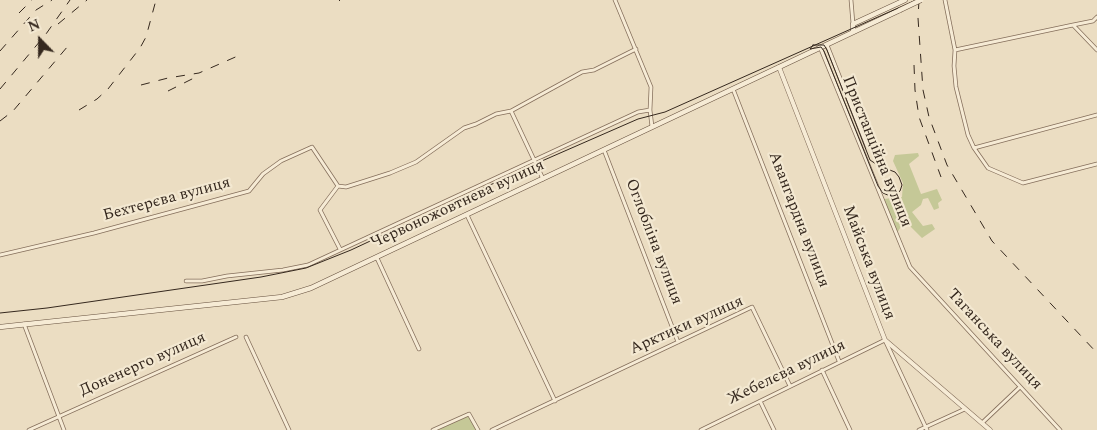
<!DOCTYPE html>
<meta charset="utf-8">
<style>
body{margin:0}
#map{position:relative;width:1097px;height:430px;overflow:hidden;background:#ebddc2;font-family:Spectral,serif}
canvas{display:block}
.north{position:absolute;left:15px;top:15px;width:50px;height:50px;-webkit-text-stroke:4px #f3e8d1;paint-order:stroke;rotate:338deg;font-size:14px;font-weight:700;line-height:20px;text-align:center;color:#35281e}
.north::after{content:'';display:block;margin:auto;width:18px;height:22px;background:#35281e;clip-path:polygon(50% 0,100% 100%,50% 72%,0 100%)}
</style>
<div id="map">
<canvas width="1097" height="430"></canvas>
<div class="north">N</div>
</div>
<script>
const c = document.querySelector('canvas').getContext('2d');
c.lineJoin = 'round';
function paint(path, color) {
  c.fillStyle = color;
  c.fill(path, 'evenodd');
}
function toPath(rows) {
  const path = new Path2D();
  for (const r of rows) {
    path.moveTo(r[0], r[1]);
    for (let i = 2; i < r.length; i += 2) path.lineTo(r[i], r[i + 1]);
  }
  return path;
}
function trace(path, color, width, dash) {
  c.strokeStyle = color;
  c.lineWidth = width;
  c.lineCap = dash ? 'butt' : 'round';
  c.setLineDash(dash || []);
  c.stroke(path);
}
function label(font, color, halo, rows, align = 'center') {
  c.font = font + ' Spectral,serif';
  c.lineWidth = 4.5;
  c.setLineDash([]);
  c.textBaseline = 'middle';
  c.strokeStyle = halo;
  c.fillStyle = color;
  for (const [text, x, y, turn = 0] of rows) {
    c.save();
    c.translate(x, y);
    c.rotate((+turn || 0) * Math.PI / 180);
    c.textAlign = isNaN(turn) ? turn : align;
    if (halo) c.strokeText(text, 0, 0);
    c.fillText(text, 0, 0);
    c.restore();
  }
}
paint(toPath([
 [918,153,919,156,909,164,921,194,937,189,942,200,938,203,939,208,934,210,928,198,923,199,921,205,912,212,923,226,932,224,935,229,922,238,908,224,902,225,897,233,882,204,884,199,902,197,903,183,893,161,895,155],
 [468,416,477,430,435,430]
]), '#c5c897');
const minor = toPath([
 [615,0,651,87,650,110,652,127],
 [851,0,853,24],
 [945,0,955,50,954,66,956,87,968,135,974,148,988,168,1023,183,1097,164],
 [1097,17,1093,21,1073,25,1097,50],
 [827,45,867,146],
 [820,47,910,267,1060,430],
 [955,50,1073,25],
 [733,89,839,361],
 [511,111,582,72,594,70,636,49],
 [974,148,1097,115],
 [604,150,678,342],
 [467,215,555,401],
 [340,249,320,210,338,186,346,187,365,181,390,173,416,162,464,128,476,124,496,114,511,111,543,179],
 [0,255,94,233,249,191,263,174,281,161,312,147,338,186],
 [377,258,419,349],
 [186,281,202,281,227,276,283,270,308,265,638,112,650,110],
 [24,324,64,430],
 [246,337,289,430],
 [822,370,850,430],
 [760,401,774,430],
 [982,423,1020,387],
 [29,430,236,337],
 [433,430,469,414,478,430],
 [492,430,752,307,790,386],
 [701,430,885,340,927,430],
 [919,430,965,409]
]);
const tertiary = toPath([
 [779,67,885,340,990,430]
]);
const secondary = toPath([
 [853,31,853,24,905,0],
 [0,327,282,297,311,288,900,10]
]);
trace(minor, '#846e5b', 4.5);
trace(tertiary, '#846e5b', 5);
trace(secondary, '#66503e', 5.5);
trace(minor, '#f6ebd5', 3);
trace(tertiary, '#f6ebd5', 4);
trace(secondary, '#f6ebd5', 4.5);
trace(toPath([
 [813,45,824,45,827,50,870,160,879,166,895,172,899,177,902,185,900,191,896,194,890,196,883,193,878,186,824,51,821,47,810,49,813,45],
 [0,313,47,308,261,277,306,268,351,250,535,164,638,119,665,112,916,0]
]), '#35281e', 1);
trace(toPath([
 [919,0,918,18,923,90,929,117,947,165,992,241,1097,353],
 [339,1,340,0],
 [19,13,32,0],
 [58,24,87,0],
 [0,51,36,10,52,0],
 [914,65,915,90,919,117,941,177],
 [141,85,168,78,199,73,240,55],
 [0,89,46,34,70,0],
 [168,91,196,77],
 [79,110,97,99,108,89,140,48,146,37,156,0],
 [0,121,13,111,68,46]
]), '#35281e', 1, [9, 9]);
const secondaryBridge = toPath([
 [900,10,921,0]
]);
trace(secondaryBridge, '#66503e', 5.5, []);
trace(secondaryBridge, '#f6ebd5', 4.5);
label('16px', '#35281e', '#f3e8d1', [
 ["Пристанційна вулиця",876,152,68],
 ["Бехтерєва вулиця",167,200,-15],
 ["Червоножовтнева вулиця",458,205,-25],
 ["Авангардна вулиця",798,220,69],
 ["Оглобліна вулиця",653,242,69],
 ["Майська вулиця",868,263,69],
 ["Арктики вулиця",687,326,-24],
 ["Таганська вулиця",994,340,47],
 ["Доненерго вулиця",143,365,-24],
 ["Жебелєва вулиця",787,373,-26]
]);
</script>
